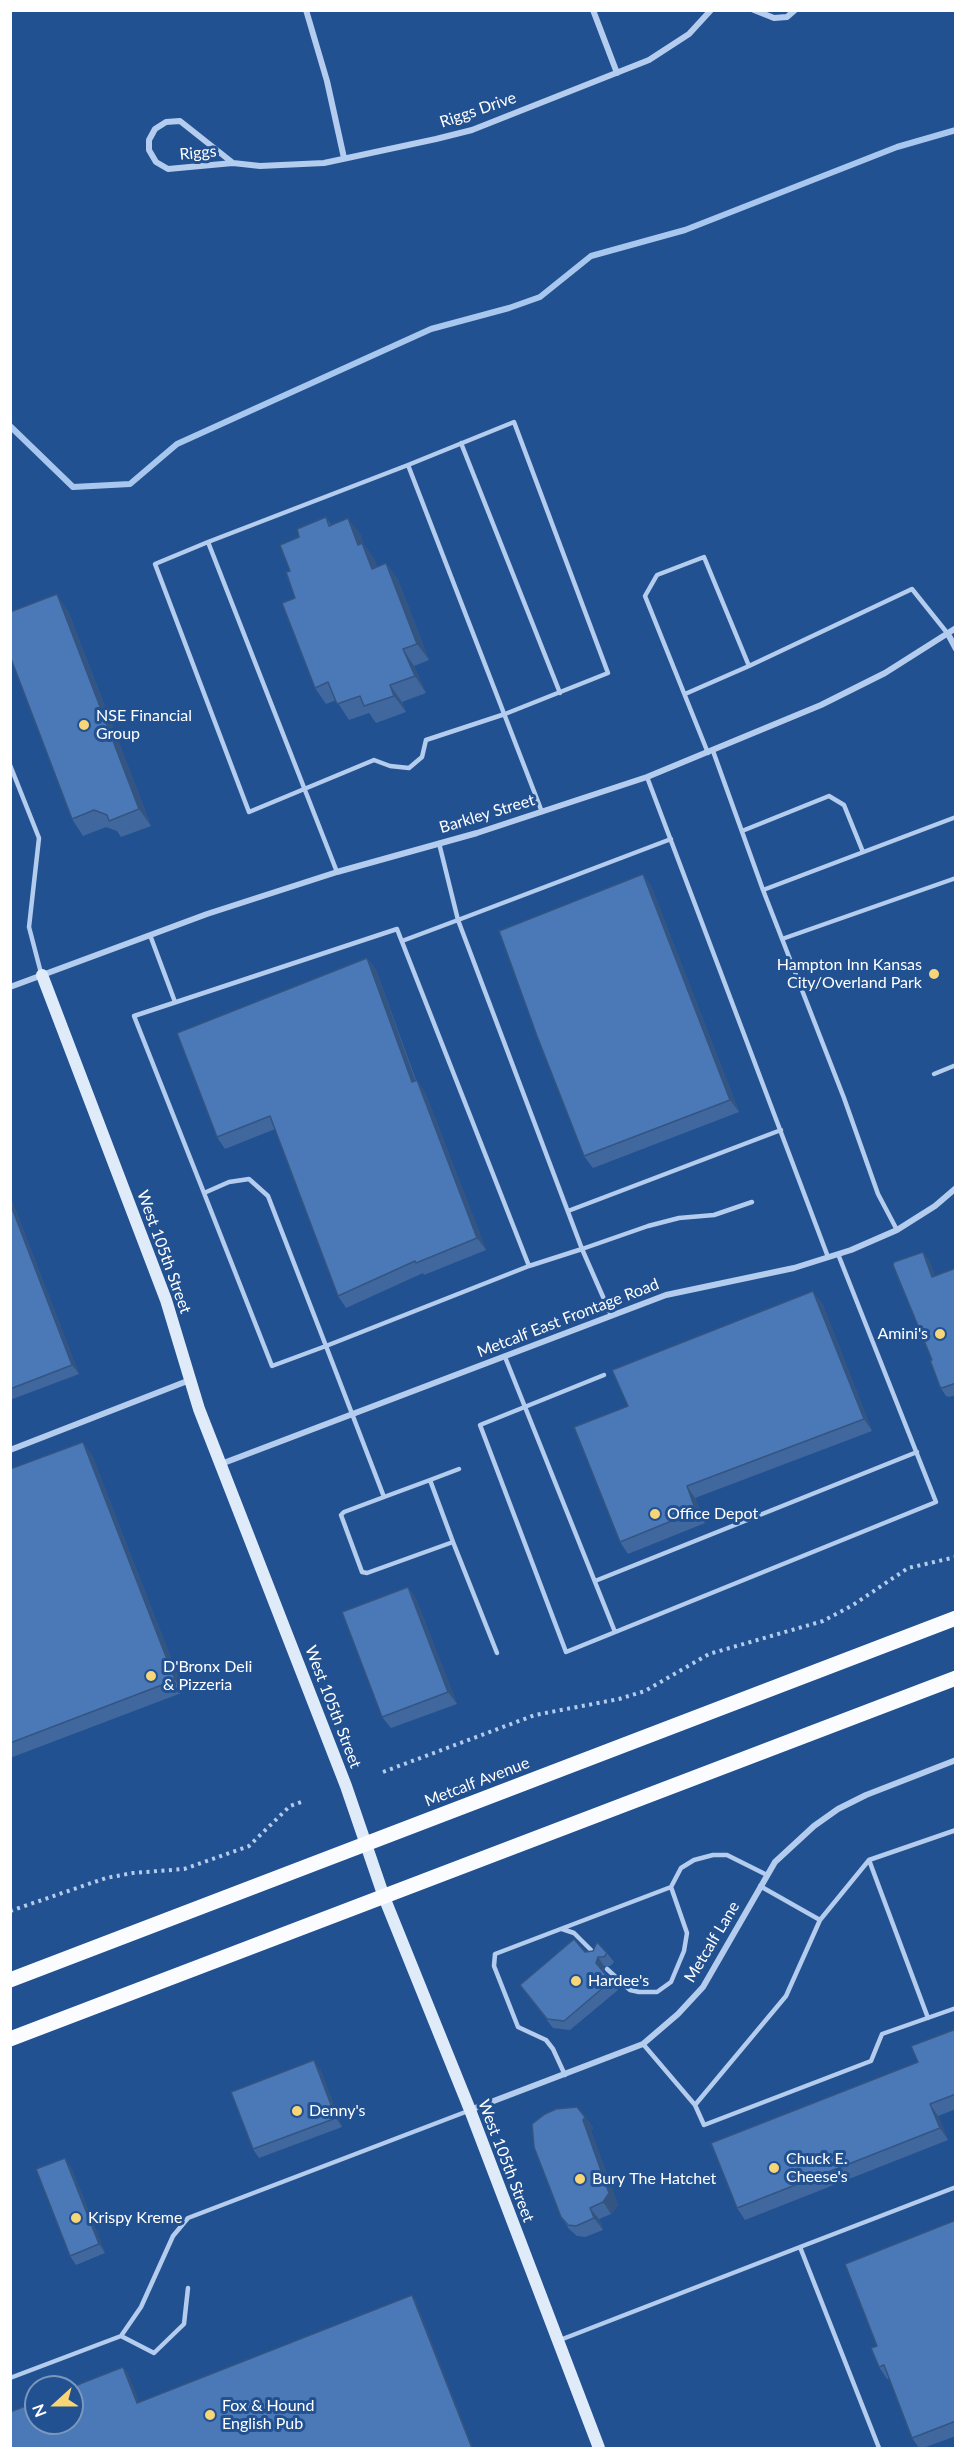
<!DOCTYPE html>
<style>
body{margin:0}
#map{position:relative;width:966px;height:2459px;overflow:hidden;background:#225191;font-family:Lato,sans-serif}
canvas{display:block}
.frame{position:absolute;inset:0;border:12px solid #fff;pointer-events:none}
.north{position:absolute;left:24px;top:2375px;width:60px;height:60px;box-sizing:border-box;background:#225191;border:2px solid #7a97bd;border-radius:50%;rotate:249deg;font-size:16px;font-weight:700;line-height:24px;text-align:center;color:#fff}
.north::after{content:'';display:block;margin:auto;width:21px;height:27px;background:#f8d577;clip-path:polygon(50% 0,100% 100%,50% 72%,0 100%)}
</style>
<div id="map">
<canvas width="966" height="2459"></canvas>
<div class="frame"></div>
<div class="north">N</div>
</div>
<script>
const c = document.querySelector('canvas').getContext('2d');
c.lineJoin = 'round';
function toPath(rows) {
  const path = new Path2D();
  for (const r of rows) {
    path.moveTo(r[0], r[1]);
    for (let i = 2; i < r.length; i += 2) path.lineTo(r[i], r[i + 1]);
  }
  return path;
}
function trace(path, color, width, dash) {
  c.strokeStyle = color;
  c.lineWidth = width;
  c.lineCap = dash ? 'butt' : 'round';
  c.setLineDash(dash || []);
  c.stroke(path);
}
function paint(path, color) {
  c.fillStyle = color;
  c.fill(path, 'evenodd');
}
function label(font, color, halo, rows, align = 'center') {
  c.font = font + ' Lato,sans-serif';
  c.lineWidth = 6;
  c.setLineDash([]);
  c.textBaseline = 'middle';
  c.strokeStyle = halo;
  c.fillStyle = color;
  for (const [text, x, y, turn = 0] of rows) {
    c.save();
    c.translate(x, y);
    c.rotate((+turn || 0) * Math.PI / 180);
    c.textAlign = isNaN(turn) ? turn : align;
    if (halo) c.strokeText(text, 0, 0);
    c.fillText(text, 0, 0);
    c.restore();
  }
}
trace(toPath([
 [10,426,73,487,130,484,177,444,431,329,509,308,540,297,591,256,685,230,897,147,956,130]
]), '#a8c7ee', 6);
trace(toPath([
 [383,1772,535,1715,619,1699,645,1691,709,1654,823,1621,853,1605,908,1568,956,1557],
 [10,1911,106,1878,133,1873,184,1869,249,1846,290,1806,304,1801]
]), '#b4cced', 4, [3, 4.5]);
trace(toPath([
 [461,443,560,693],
 [208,542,155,564,249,812,374,760,390,766,409,768,422,757,426,740,505,714,608,673,514,422,408,465],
 [749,666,912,589,948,634],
 [685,694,749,666,704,557,657,575,645,596,708,753],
 [713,751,763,890,956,817],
 [10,765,39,838,29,927,41,973],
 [647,777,828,1257],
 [742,831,829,796,844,805,863,852],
 [671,839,458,920,582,1249,648,1226,679,1218,714,1215,752,1202],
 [337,872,208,542,408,465,542,812],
 [763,890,844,1098,878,1194,897,1230],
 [150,935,175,1002],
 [782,939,956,878],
 [402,941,458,920,439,843],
 [934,1074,956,1065],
 [204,1193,229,1182,249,1179,268,1196,326,1346,529,1266,397,929,134,1016,204,1193,272,1366,326,1346,384,1497,344,1512,341,1515,362,1572,367,1573,453,1542,430,1480,384,1497],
 [568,1211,781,1130],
 [529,1266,582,1249,611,1315],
 [505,1357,615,1632],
 [604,1375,480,1425,566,1652,936,1502,838,1254],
 [430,1480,459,1469],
 [453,1542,497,1653],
 [595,1581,917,1452],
 [869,1860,928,2018],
 [760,1886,820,1920],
 [562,1929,574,1933,595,1954],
 [607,1969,630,1990,639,1992,657,1992,671,1982,684,1951,687,1933,671,1887],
 [643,2044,695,2105,786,1996,820,1920,869,1860,956,1830],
 [565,2075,553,2049,546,2040,518,2027,494,1966,495,1954,671,1887,681,1868,694,1860,713,1855,727,1855,767,1875],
 [695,2105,704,2125,871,2061,882,2034,956,2008],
 [800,2247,956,2187],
 [121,2336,154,2353,184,2324,188,2288],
 [560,2340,800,2247,879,2448],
 [10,2378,121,2336,141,2307,173,2236,188,2218,468,2111]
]), '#b4cced', 4.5);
trace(toPath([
 [306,10,327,81,344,158],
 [593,10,617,73],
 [754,10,774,18,787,17,795,10],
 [233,163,168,169,156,162,149,150,149,140,155,129,166,122,180,121,233,163,260,166,324,163,436,139,472,130,649,60,689,34,711,10],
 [948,634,956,649],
 [10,987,207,914,337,872,477,833,647,777,821,705,885,673,956,628],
 [10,1450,190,1380],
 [221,1464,666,1295,794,1268,851,1250,897,1230,935,1206,956,1188],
 [470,2110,643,2044,678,2014,703,1987,775,1862,814,1826,838,1809,866,1795,956,1760]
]), '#b4cced', 6);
trace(toPath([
 [42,975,166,1300,199,1409,346,1786,384,1897,470,2110,599,2448]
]), '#e0ebfa', 12);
trace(toPath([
 [10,1980,956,1618],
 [10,2039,956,1678]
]), '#fafcff', 15);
paint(toPath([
 [326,517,331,525,360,534,364,545,374,559,377,567,386,563,398,580,429,660,414,666,426,693,402,702,406,712,376,723,369,713,349,720,336,700,326,704,315,688,295,598,290,571,299,537],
 [68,611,151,826,121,837,117,831,106,827,83,836,72,819],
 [643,874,651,886,739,1112,593,1168,584,1156],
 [367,958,376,970,416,1080,425,1092,486,1250,424,1275,423,1273,346,1308,338,1296,275,1129,225,1149,217,1137],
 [10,1196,79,1374,10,1400],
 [923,1252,929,1261,935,1276,956,1268,956,1395,949,1397,946,1396,940,1387,932,1360],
 [822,1303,872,1431,695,1498,705,1523,628,1554,620,1542,628,1406],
 [91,1453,184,1692,10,1758,10,1469],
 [408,1587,416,1599,457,1704,391,1728,382,1717],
 [607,1953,614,1962,610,1966,604,1966,603,1971,618,1990,570,2030,553,2028,520,1985],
 [956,2029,956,2109,938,2116,948,2140,745,2220,737,2208,918,2062],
 [320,2069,342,2127,259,2158,253,2149],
 [585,2117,593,2128,591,2131,618,2205,611,2214,599,2219,603,2230,585,2237,577,2236,569,2229,561,2217],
 [71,2167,105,2253,76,2265,70,2256],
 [956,2220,956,2436,923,2448,919,2448,912,2438,889,2378,887,2379,879,2367,877,2346]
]), '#40689e');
paint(toPath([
 [348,518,360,534,364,545,374,559,384,585,372,569,358,545],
 [386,563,398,580,429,660,417,644],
 [57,594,68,611,151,826,139,809],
 [403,649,414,666,426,693,415,676],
 [390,685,402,702,406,712,394,696],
 [643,874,651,886,739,1112,730,1100],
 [367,958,376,970,420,1094,412,1082],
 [417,1080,425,1092,486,1250,477,1238],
 [10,1196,79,1374,72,1365,10,1203],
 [923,1252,929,1261,939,1286,932,1277],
 [813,1291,822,1303,872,1431,864,1419],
 [83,1442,91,1453,184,1692,175,1680],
 [687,1486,695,1498,705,1523,696,1511],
 [408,1587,416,1599,457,1704,448,1692],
 [598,1957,604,1966,602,1972,596,1963],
 [314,2060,320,2069,342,2127,336,2118],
 [930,2104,938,2116,948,2140,940,2128],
 [585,2117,593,2128,591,2131,618,2205,611,2214,603,2202,583,2120],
 [65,2158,71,2167,105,2253,99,2244],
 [590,2208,599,2219,603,2230,594,2218],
 [412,2295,416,2301,473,2448,472,2448],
 [123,2367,128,2373,142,2408,137,2403]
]), '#345581');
const building = toPath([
 [326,517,329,526,348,518,358,545,362,543,372,569,386,563,417,644,403,649,415,676,390,685,394,696,364,706,360,696,337,704,328,682,315,688,282,603,295,598,286,572,290,571,280,545,299,537,297,529,326,517],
 [57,594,139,809,109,821,107,815,94,810,72,819,10,656,10,612,57,594],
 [643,874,730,1100,584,1156,537,1036,499,931,643,874],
 [367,958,412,1082,417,1080,477,1238,416,1263,415,1261,338,1296,270,1116,217,1137,177,1033,367,958],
 [10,1203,72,1365,10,1389,10,1203],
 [923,1252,932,1277,956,1268,956,1383,942,1388,940,1387,930,1360,932,1360,893,1265,894,1262,923,1252],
 [813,1291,864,1419,687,1486,696,1511,620,1542,574,1427,628,1406,612,1370,813,1291],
 [83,1442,175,1680,10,1743,10,1469,83,1442],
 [408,1587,448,1692,382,1717,342,1612,408,1587],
 [574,1939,585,1952,593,1951,597,1942,607,1953,604,1957,598,1957,596,1963,611,1981,564,2021,547,2019,520,1985,574,1939],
 [956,2029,956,2094,930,2104,940,2128,737,2208,711,2143,918,2062,911,2046,956,2029],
 [314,2060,336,2118,253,2149,231,2092,314,2060],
 [577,2107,585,2117,583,2120,609,2193,603,2202,590,2208,594,2218,576,2226,568,2225,561,2217,534,2147,532,2124,545,2114,556,2109,577,2107],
 [65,2158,99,2244,70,2256,36,2169,65,2158],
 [956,2220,956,2421,912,2438,884,2365,879,2367,871,2348,877,2346,845,2264,956,2220],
 [412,2295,472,2448,10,2448,10,2412,36,2402,36,2423,72,2423,72,2387,123,2367,137,2403,412,2295]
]);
paint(building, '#4b79b8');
trace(building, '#345581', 1.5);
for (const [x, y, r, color] of [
 [84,725,6,"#f8d577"],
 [934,974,6,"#f8d577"],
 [940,1334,6,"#f8d577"],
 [655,1514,6,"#f8d577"],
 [151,1676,6,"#f8d577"],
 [576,1981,6,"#f8d577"],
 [297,2111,6,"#f8d577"],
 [774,2168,6,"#f8d577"],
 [580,2179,6,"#f8d577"],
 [76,2218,6,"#f8d577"],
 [210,2415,6,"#f8d577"]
]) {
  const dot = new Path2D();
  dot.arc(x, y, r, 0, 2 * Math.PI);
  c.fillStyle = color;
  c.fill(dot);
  trace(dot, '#225191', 2);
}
label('16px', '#fff', '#225191', [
 ["Riggs Drive",478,110,-19],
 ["Riggs",198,153,-5],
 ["Barkley Street",487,814,-17],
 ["West 105th Street",164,1252,70],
 ["Metcalf East Frontage Road",568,1318,-21],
 ["West 105th Street",333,1707,69],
 ["Metcalf Avenue",477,1782,-21],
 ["Metcalf Lane",712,1942,-59],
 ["West 105th Street",506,2161,69]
]);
label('16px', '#fff', '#225191', [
 ["NSE Financial",96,716],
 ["Group",96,734],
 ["Hampton Inn Kansas",922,965,"right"],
 ["City/Overland Park",922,983,"right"],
 ["Amini's",928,1334,"right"],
 ["Office Depot",667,1514],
 ["D'Bronx Deli",163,1667],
 ["& Pizzeria",163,1685],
 ["Hardee's",588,1981],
 ["Denny's",309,2111],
 ["Chuck E.",786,2159],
 ["Cheese's",786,2177],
 ["Bury The Hatchet",592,2179],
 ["Krispy Kreme",88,2218],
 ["Fox & Hound",222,2406],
 ["English Pub",222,2424]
], 'left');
</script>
